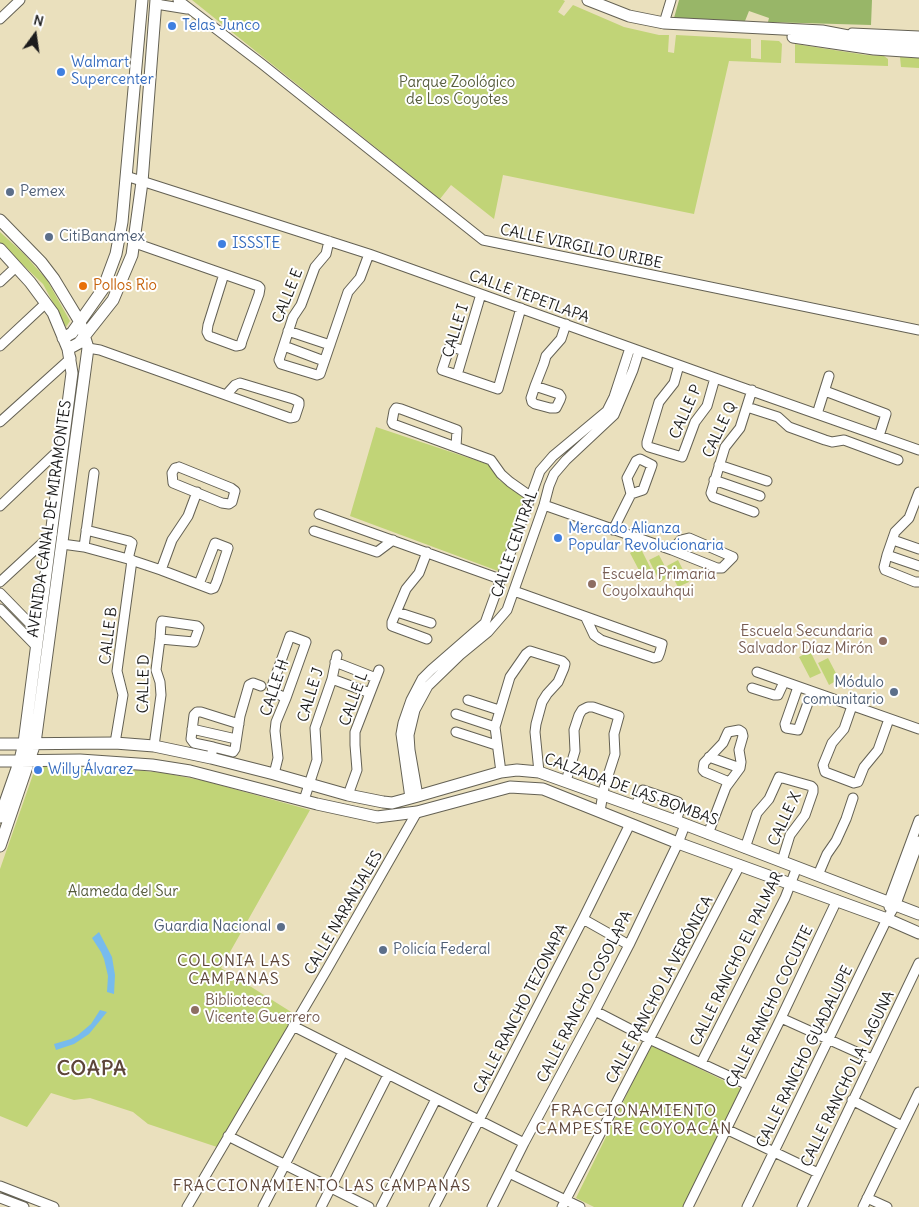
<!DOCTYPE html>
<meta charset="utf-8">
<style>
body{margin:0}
#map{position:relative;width:919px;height:1207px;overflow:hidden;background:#eae0bd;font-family:Delius,sans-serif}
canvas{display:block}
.north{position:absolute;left:10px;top:10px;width:50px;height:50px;-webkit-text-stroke:4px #fff;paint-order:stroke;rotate:14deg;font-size:14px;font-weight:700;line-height:20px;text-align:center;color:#1c1c1c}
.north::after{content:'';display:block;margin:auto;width:18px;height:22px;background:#1c1c1c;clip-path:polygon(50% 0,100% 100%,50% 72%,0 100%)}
</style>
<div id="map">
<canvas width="919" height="1207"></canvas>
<div class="north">N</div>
</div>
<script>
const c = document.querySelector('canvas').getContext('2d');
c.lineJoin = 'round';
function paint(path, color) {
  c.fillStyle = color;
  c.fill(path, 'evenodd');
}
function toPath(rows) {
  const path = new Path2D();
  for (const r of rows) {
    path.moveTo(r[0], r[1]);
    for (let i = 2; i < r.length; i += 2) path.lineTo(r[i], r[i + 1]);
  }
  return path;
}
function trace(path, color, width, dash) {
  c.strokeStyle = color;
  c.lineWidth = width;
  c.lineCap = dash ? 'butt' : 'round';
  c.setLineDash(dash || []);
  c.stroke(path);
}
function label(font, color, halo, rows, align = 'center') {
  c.font = font + ' Delius,sans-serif';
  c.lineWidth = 4;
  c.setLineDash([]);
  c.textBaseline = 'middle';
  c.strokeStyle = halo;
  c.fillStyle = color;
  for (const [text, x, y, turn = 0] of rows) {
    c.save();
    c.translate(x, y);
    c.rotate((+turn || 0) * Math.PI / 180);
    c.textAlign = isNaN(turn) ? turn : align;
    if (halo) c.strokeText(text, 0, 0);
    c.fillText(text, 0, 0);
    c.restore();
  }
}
paint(toPath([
 [192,0,563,0,565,1,558,12,564,16,573,5,624,27,659,35,669,35,668,52,674,53,676,35,751,39,751,58,761,59,761,40,779,41,782,44,781,63,729,61,694,214,503,175,494,219,451,185,440,199],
 [795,44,866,55,884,56,888,59,888,66,795,63],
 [900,57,919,58,919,68,901,67],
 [0,232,24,254,47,280,70,321,66,327,43,284,0,243],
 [72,427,35,705,33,705,68,448],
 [376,427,496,467,499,480,524,497,498,571,350,516],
 [640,547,651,569,641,574,630,553],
 [659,555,670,576,660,582,649,560],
 [678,560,689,582,678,587,667,566],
 [810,651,821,673,810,678,799,657],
 [828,658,839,679,829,685,818,663],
 [36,766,134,770,164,773,205,781,310,810,221,968,296,1015,217,1147,148,1124,133,1112,90,1098,74,1100,51,1093,27,1127,0,1116,0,869],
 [651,1045,743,1090,684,1207,594,1207,576,1198]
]), '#c1d477');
paint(toPath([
 [679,0,872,0,871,25,768,22,769,18,749,11,745,21,674,18]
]), '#98b668');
paint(toPath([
 [99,932,112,957,115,975,114,994,107,992,108,976,104,959,101,952,92,938],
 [100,1010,107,1012,89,1034,74,1044,56,1050,54,1044,71,1039,78,1035,91,1024]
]), '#77bbed');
const minor = toPath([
 [178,0,262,64,483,240,919,330],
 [156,4,187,9],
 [0,19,20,0],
 [664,23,671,0],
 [852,33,919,36],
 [126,176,369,254,715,378,919,450],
 [329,241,326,254,315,267,301,305,293,317,279,360,281,364,317,375,320,374,348,292,360,278,369,254],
 [135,243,258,286,260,288,259,294,242,341,241,345,236,346,209,336,207,332,208,325,224,274],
 [0,282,16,267],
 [288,331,330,345],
 [0,346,46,303],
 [284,346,324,361],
 [88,348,100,350,290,418,295,417,299,405,299,402,293,399,240,383,235,385,226,395],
 [464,351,450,346,442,370,498,389,521,308],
 [679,365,674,383,659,402,647,442,647,445,649,447,682,457,695,422,707,406,715,378],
 [457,375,481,294],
 [535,386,559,394,561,397,560,400,556,408,550,408,535,404,532,402,531,398,535,386,544,363,546,356,561,339,566,324],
 [752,390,740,428,725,447,711,493,713,497,754,512],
 [825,391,886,414,879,436],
 [747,407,778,417,789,427,825,440,832,442,844,440,898,460],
 [817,414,829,376],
 [0,422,71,358],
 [456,447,457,430,401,409,396,408,394,411,392,422,393,424,491,460,501,474,510,482,530,496],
 [719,465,767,481],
 [179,467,231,488,235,491,232,502,229,504,222,503,173,483,172,473,175,468,179,467],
 [714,480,760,496],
 [544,505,672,550,717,568,722,568,733,557,689,538,681,540,672,550],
 [0,506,63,446],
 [319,514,500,579],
 [86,530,129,541,132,543,128,559],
 [613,530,631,494,627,478,636,461,640,459,652,465,651,468,643,490,631,494],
 [314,531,377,552,393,540],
 [893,540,919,549],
 [62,544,84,547,128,559,161,570,211,589,214,588,217,581,228,548,215,543,199,584],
 [84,547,94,473],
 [427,552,419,573,406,589,392,622,392,626,427,639],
 [887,555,895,532,909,518,919,492],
 [919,566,887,555,884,567,885,570,915,582,919,582],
 [161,570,172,540,188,516,197,492],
 [0,582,52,534],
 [514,591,662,644,660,652,658,657,654,658,601,640,594,635,586,618],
 [0,593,39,633],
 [0,609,37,647],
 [397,612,431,623],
 [335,662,376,678],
 [757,672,919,729],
 [332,679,370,693],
 [798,687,785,724,786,728,798,730,812,692],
 [752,688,774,695,778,695,784,682],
 [468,700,499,710],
 [852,706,844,729,832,743,823,765,825,772,854,783,858,782,864,767,878,750,889,719],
 [456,714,495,727],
 [192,729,236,739],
 [456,732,496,745],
 [115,743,123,695,117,671,132,560],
 [154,746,161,695,160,682,156,670,160,639,161,624,162,621,197,626,199,628,194,642,160,639],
 [213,747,194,743,191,739,194,715,197,712,201,712,239,724],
 [709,757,740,768],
 [211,758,213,747,233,752,235,749,240,716,249,685,253,683,261,686],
 [501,772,495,727,510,677,526,654,530,651,562,661,565,664,564,668,558,682,547,694,542,702,536,724,535,732,539,772],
 [274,774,278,758,275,731,276,722,286,698,306,642,290,636,272,686,273,692,286,698],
 [566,781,575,751,574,730,579,715,582,710,588,707,593,707,619,716,614,734,615,754,604,788,600,811],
 [348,795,357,770,355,745,355,732,379,670],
 [418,796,410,750,409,735,415,710,428,686,460,655,488,632,507,610,544,505,549,486,554,474,566,460,614,415,633,370,639,351],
 [410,798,401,734,403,723,411,700,422,679,431,670,485,623,540,471,553,456,607,411,614,397,630,348],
 [304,800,317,760,315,728,332,679,337,655],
 [635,807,643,790,678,802,681,806,676,821],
 [708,834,726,787,740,768,741,762,739,750,743,736,742,732,739,730,728,732,723,743,704,763,703,770,705,772,729,782],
 [745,848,757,813,769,799,779,777,811,786,813,788,813,792,805,815,790,835,782,861],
 [818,875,827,854,836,841,846,819,853,798],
 [889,907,889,901,919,820],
 [583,919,629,945],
 [595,1011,649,1039,748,1085],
 [781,1018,872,1059],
 [293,1026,524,1143],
 [701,1063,785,898,797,867],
 [852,1100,902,1126],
 [726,1129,818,1173],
 [228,1136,369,1207],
 [509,1173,580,1207],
 [0,1186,54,1207],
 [0,1198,24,1207],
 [867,1198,887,1207],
 [187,1207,326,971,417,812],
 [263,1207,343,1052],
 [321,1207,388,1075],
 [381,1207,436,1099],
 [434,1207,583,919,630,824],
 [492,1207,524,1143,595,1011,629,945,678,843,685,825],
 [562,1207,740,865],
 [688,1207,781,1018,837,900],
 [747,1207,887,919,896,904,919,841],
 [802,1207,919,963],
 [863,1207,919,1092]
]);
const major = toPath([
 [588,0,629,16,664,23,822,31,864,39,919,43],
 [793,37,874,49,919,52],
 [0,220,41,262,54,279,80,322,88,348,35,743,0,846],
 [0,249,30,282,53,313,68,349,72,373,24,743,20,760,0,817],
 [63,338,72,333,103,289,116,254,122,222,142,0],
 [68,349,79,343,113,300,132,255,142,182,156,0],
 [0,744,115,743,154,746,211,758,274,774,348,795,383,802,392,803,418,796,501,772,517,770,539,772,676,821,919,914],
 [0,761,80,760,152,765,190,771,317,804,377,817,417,812,510,787,543,789,678,843,887,919,919,933]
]);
trace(minor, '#646154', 11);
trace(major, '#646154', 13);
trace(minor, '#fff', 9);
trace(major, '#fff', 11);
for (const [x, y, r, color] of [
 [172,26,5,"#3f7fe0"],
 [61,72,5,"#3f7fe0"],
 [10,192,5,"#5c6f8a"],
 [49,237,5,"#5c6f8a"],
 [222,244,5,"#3f7fe0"],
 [83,286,5,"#e8710a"],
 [558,538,5,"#3f7fe0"],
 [592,584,5,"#8d6e63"],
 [883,641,5,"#8d6e63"],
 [894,692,5,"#5c6f8a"],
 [38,770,5,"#3f7fe0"],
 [281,927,5,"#5c6f8a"],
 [383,950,5,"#5c6f8a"],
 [195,1010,5,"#8d6e63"]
]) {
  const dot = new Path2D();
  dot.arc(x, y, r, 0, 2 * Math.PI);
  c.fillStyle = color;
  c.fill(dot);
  trace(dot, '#fff', 2);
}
label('15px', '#366cbe', '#fff', [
 ["Telas Junco",182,26],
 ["Walmart",71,63],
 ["Supercenter",71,80],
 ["ISSSTE",232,244],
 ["Mercado Alianza",568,529],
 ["Popular Revolucionaria",568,546],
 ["Willy Álvarez",48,770]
], 'left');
label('15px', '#565c3c', '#fff', [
 ["Parque Zoológico",457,83],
 ["de Los Coyotes",457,100],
 ["Alameda del Sur",123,892]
]);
label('15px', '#4e5e75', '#fff', [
 ["Pemex",20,192],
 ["CitiBanamex",59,237],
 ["Módulo",884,683,"right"],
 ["comunitario",884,700,"right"],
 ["Guardia Nacional",271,927,"right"],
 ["Policía Federal",393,950]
], 'left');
label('15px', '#1c1c1c', '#fff', [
 ["CALLE VIRGILIO URIBE",581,247,12],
 ["CALLE E",288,296,-68],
 ["CALLE TEPETLAPA",529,297,20],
 ["CALLE I",456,331,-73],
 ["CALLE P",686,412,-66],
 ["CALLE Q",720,430,-65],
 ["AVENIDA CANAL DE MIRAMONTES",50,519,-82],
 ["CALLE CENTRAL",515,544,-71],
 ["CALLE B",109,636,-83],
 ["CALLE D",144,684,-89],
 ["CALLE H",275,688,-71],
 ["CALLE J",311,695,-73],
 ["CALLE L",354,699,-70],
 ["CALZADA DE LAS BOMBAS",631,790,20],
 ["CALLE X",785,819,-65],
 ["CALLE NARANJALES",344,913,-60],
 ["CALLE RANCHO EL PALMAR",737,959,-64],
 ["CALLE RANCHO LA VERÓNICA",660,990,-62],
 ["CALLE RANCHO COSOLAPA",585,997,-63],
 ["CALLE RANCHO COCUITE",770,1007,-64],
 ["CALLE RANCHO TEZONAPA",521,1009,-63],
 ["CALLE RANCHO GUADALUPE",805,1057,-64],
 ["CALLE RANCHO LA LAGUNA",848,1079,-64]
]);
label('15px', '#c56008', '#fff', [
 ["Pollos Rio",93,286]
], 'left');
label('15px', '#785e54', '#fff', [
 ["Escuela Primaria",602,575],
 ["Coyolxauhqui",602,592],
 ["Escuela Secundaria",873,632,"right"],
 ["Salvador Díaz Mirón",873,649,"right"],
 ["Biblioteca",205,1001],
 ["Vicente Guerrero",205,1018]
], 'left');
c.letterSpacing = '1px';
label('16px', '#5d4539', '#fff', [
 ["COLONIA LAS",234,961],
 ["CAMPANAS",234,979],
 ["FRACCIONAMIENTO",634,1111],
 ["CAMPESTRE COYOACÁN",634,1129],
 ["FRACCIONAMIENTO LAS CAMPANAS",322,1186]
]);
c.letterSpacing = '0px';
c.letterSpacing = '1px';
label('bold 20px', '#5d4539', '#fff', [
 ["COAPA",92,1069]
]);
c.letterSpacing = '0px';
</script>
